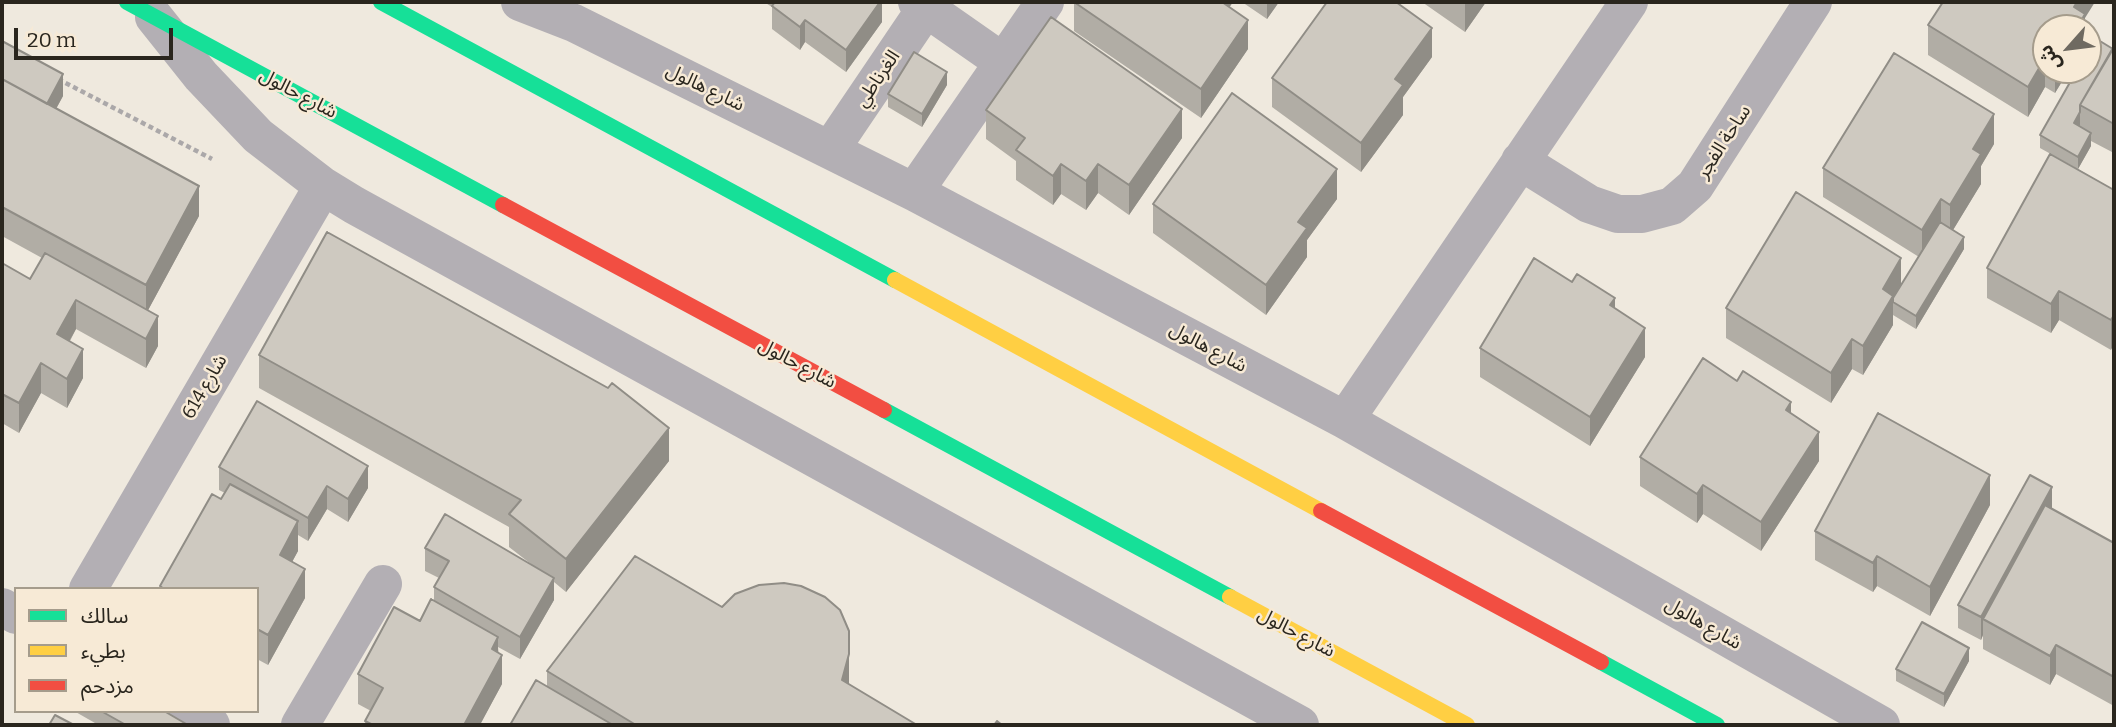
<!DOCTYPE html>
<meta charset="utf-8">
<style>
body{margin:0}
#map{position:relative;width:2116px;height:727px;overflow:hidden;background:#efe9de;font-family:Bitter,"Noto Sans Arabic",serif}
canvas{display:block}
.frame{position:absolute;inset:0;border:4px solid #2a261e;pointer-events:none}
.legend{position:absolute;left:14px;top:587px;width:245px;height:126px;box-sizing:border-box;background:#f7ead6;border:2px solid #a59c8c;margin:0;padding:9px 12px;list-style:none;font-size:21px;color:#2a261e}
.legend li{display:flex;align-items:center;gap:14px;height:35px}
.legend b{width:35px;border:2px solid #a59c8c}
.north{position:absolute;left:2032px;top:14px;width:70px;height:70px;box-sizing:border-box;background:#f7ead6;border:2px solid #a59c8c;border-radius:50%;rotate:242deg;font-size:19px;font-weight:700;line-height:28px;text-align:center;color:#2a261e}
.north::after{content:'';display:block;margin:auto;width:24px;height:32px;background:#6f6a61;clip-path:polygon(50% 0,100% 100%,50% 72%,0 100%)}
.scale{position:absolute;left:14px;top:28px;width:159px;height:32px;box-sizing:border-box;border:4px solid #2a261e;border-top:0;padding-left:9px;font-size:21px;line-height:24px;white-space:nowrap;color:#2a261e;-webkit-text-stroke:5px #f7ead6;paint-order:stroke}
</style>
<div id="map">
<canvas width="2116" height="727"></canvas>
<div class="frame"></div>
<ul class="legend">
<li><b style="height:9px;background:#16e098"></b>سالك</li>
<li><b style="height:9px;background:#ffcf43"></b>بطيء</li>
<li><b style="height:9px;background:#f24e42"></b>مزدحم</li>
</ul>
<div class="north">ش</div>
<div class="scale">20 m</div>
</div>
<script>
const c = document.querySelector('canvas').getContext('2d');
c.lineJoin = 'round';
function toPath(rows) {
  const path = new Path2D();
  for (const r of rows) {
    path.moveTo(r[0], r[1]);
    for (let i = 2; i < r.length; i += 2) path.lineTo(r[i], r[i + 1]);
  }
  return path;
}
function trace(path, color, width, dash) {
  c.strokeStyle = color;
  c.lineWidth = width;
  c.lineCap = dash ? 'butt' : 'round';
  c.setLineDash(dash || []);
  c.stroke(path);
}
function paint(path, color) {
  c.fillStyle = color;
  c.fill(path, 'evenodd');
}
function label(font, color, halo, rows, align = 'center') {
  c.font = font + ' Bitter,"Noto Sans Arabic",serif';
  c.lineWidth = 5;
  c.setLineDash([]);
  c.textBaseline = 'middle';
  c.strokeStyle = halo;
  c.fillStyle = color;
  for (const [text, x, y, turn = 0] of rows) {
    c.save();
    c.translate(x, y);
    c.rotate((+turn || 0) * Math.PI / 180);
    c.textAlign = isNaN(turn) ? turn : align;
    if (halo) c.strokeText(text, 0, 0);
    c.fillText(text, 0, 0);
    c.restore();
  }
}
trace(toPath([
 [58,79,212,159]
]), '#aba8a9', 4.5, [5, 3.5]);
trace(toPath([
 [520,2,574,23,914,192,1345,420,1881,725],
 [917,2,1003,62],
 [154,17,201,76,258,136,323,186,354,205,1300,725],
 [830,150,926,8],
 [1520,161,1589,204,1618,214,1642,214,1672,206,1695,186,1813,2],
 [914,192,1045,2],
 [1345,420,1629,2],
 [88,589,323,186],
 [2,607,16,615],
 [186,711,211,725],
 [300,725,383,584]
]), '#b3afb4', 38);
trace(toPath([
 [127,2,503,205],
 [381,2,895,280],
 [884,410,1230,597],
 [1601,662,1717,725]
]), '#16e098', 16);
trace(toPath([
 [895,280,1321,511],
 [1230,597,1467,725]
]), '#ffcf43', 16);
trace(toPath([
 [503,205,884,410],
 [1321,511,1601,662]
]), '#f24e42', 16);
paint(toPath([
 [764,2,882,2,882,22,846,72,805,42,800,50,772,29,772,7],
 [1074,2,1233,2,1229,7,1248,49,1201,118,1074,31],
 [1242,2,1279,2,1267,19],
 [1422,2,1486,2,1465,32],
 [2085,18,2085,28,2046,28,2046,70,2069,70,2055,93,2045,87,2028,117,1928,55,1928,25],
 [2,41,63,96,56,109,199,216,148,310,158,346,146,368,76,329,70,341,83,378,67,408,41,393,19,433,2,423,2,263,30,279,42,258,2,236],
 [2114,46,2114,163,2112,161,2112,152,2091,141,2091,146,2078,169,2114,190,2111,350,2059,320,2051,333,1987,298,1987,268,2074,167,2040,148,2040,135],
 [1432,57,1403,97,1403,115,1361,172,1272,107,1272,78],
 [947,85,922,127,888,107,888,94],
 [986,110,1182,138,1129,215,1098,193,1086,210,1061,194,1053,205,1016,180,1016,161,986,139],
 [1994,144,1981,166,1981,184,1953,230,1964,249,1916,329,1893,315,1893,325,1863,375,1852,369,1831,403,1726,338,1726,308,1901,285,1919,257,1823,197,1823,168],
 [1337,199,1307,240,1307,257,1266,315,1153,233,1153,204],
 [1615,308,1645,357,1590,446,1480,377,1480,348],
 [259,355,669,461,566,592,554,582,554,600,520,659,498,647,502,684,480,724,482,725,365,725,365,721,371,711,358,704,358,674,420,621,434,601,434,587,439,578,425,571,425,548,531,564,509,547,509,527,259,388],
 [1737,381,1791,414,1819,461,1761,551,1703,514,1697,523,1640,486,1640,457],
 [219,467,368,488,348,522,327,509,308,541,298,535,298,551,292,562,305,598,268,665,257,659,257,589,160,589,160,586,225,493,219,490],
 [1990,505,1930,616,1877,586,1873,592,1815,560,1815,531],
 [2052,509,2114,543,2114,706,2056,674,2050,685,1983,649,1983,635,1981,640,1958,628,1958,605],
 [722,607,849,664,849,684,917,725,510,725,547,686,547,671],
 [1969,661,1944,707,1896,681,1896,669],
 [74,711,164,711,188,725,95,725,95,723]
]), '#b1ada5');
paint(toPath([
 [880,2,882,2,882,22,846,72,846,50],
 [1216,2,1233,2,1216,27],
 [1267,2,1279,2,1267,19],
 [1465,2,1486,2,1465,32],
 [2077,2,2095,2,2085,18,2085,28,2074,28,2074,7],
 [805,20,805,42,800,50,800,27],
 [1248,20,1248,49,1201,118,1201,89],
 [1432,28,1432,57,1403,97,1403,115,1361,172,1361,143,1395,79],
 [2045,58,2045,87,2028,117,2028,87],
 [2055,70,2069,70,2055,93],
 [947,72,947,85,922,127,922,114],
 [63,74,63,96,46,127,46,104],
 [1182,109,1182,138,1129,215,1129,185],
 [2080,112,2080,125,2074,136,2074,123],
 [1994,114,1994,144,1981,166,1981,184,1950,235,1950,205,1973,149],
 [2091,133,2091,146,2078,169,2078,157],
 [1061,164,1061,194,1053,205,1053,176],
 [1098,164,1098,193,1086,210,1086,181],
 [1337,169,1337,199,1307,240,1307,257,1266,315,1266,285,1298,222],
 [199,186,199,216,146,314,146,285],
 [1941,199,1941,229,1922,259,1922,230],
 [1964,237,1964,249,1916,329,1916,316],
 [1901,258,1901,287,1893,300,1893,325,1863,375,1863,346,1883,289],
 [2059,291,2059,320,2051,333,2051,304],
 [1615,298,1615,327,1610,305],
 [76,300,76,329,57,363,57,334],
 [2114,315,2114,344,2111,350,2111,320],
 [158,316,158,346,146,368,146,339],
 [1645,328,1645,357,1590,446,1590,417],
 [1852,339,1852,369,1831,403,1831,373],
 [83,349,83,378,67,408,67,379],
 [41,363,41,393,19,433,19,403],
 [1791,402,1791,431,1786,410],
 [669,428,669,461,566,592,566,559],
 [1819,432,1819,461,1761,551,1761,522],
 [368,466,368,488,348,522,348,499],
 [1990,475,1990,505,1930,616,1930,587],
 [1703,485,1703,514,1697,523,1697,494],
 [327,486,327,509,308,541,308,518],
 [2052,487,2052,510,1983,619,1983,635,1981,640,1981,617],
 [298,521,298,551,280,584,280,555],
 [1877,556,1877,586,1873,592,1873,563],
 [305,569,305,598,268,665,268,635],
 [554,578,554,600,520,659,520,637],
 [849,631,849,687,842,680],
 [498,637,498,662,502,655,502,684,480,725,464,725,492,649],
 [2056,645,2056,674,2050,685,2050,656],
 [1969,648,1969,661,1944,707,1944,694],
 [3,667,3,690,2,692,2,669]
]), '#908d86');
const building = toPath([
 [775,2,880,2,846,50,805,20,800,27,772,6,775,2],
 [1074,2,1222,2,1248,20,1201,89,1074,2],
 [1327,2,1396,2,1432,28,1395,79,1403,85,1361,143,1272,78,1327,2],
 [1943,2,2077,2,2074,7,2085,14,2077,28,2046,28,2046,58,2045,58,2028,87,1928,25,1943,2],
 [1051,17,1182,109,1129,185,1098,164,1086,181,1061,164,1053,176,1016,150,1025,138,986,110,1051,17],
 [2095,38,2113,49,2080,105,2080,112,2074,123,2091,133,2078,157,2040,135,2077,70,2088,70,2088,50,2095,38],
 [2,41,63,74,47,104,2,79,2,41],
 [2114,46,2114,124,2080,105,2114,46],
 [914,52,947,72,922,114,888,94,914,52],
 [1894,53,1994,114,1973,149,1981,154,1950,205,1941,199,1922,230,1823,168,1894,53],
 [2,79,199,186,146,285,2,207,2,79],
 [1232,93,1337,169,1298,222,1307,228,1266,285,1153,204,1232,93],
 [2050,154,2114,190,2114,315,2111,320,2059,291,2051,304,1987,268,2050,154],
 [1796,192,1901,258,1883,289,1893,296,1863,346,1852,339,1831,373,1726,308,1796,192],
 [1940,222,1964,237,1916,316,1893,302,1893,298,1940,222],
 [327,232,608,388,612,383,669,428,566,559,509,514,521,500,259,355,327,232],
 [45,253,158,316,146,339,76,300,57,334,83,349,67,379,41,363,19,403,2,394,2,263,30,279,45,253],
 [1534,258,1572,282,1577,274,1615,298,1610,305,1645,328,1590,417,1480,348,1534,258],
 [1703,358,1737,381,1743,371,1791,402,1786,410,1819,432,1761,522,1703,485,1697,494,1640,457,1703,358],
 [257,401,368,466,348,499,327,486,308,518,219,467,257,401],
 [1878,413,1990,475,1930,587,1877,556,1873,563,1815,531,1878,413],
 [2030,475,2052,487,1981,617,1958,605,2030,475],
 [230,484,298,521,280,555,305,569,268,635,257,629,257,589,164,589,160,586,212,494,221,499,230,484],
 [2045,505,2114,543,2114,677,2056,645,2050,656,1983,619,2045,505],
 [445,514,554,578,520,637,434,587,449,561,425,548,445,514],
 [635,556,722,607,735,594,759,585,784,583,801,586,825,597,840,610,849,631,849,654,842,680,917,725,636,725,547,671,635,556],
 [431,599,498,637,492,649,502,655,464,725,373,725,365,721,383,688,358,674,394,607,420,621,431,599],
 [1922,622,1969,648,1944,694,1896,669,1922,622],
 [536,680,613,725,510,725,536,680],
 [101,711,164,711,188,725,126,725,101,711],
 [55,715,74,725,49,725,55,715],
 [475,721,482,725,472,725,475,721],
 [997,721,1002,725,994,725,997,721]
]);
paint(building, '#cec9c0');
trace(building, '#908d86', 2);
label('19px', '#2a261e', '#f7ead6', [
 ["الغرناطي",878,79,-56],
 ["شارع هالول",705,88,26],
 ["شارع حالول",298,94,28],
 ["ساحة الفجر",1724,142,-57],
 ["شارع هالول",1208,348,28],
 ["شارع حالول",797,364,28],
 ["شارع 614",205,387,-60],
 ["شارع هالول",1703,624,30],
 ["شارع حالول",1296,633,28]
]);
</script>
